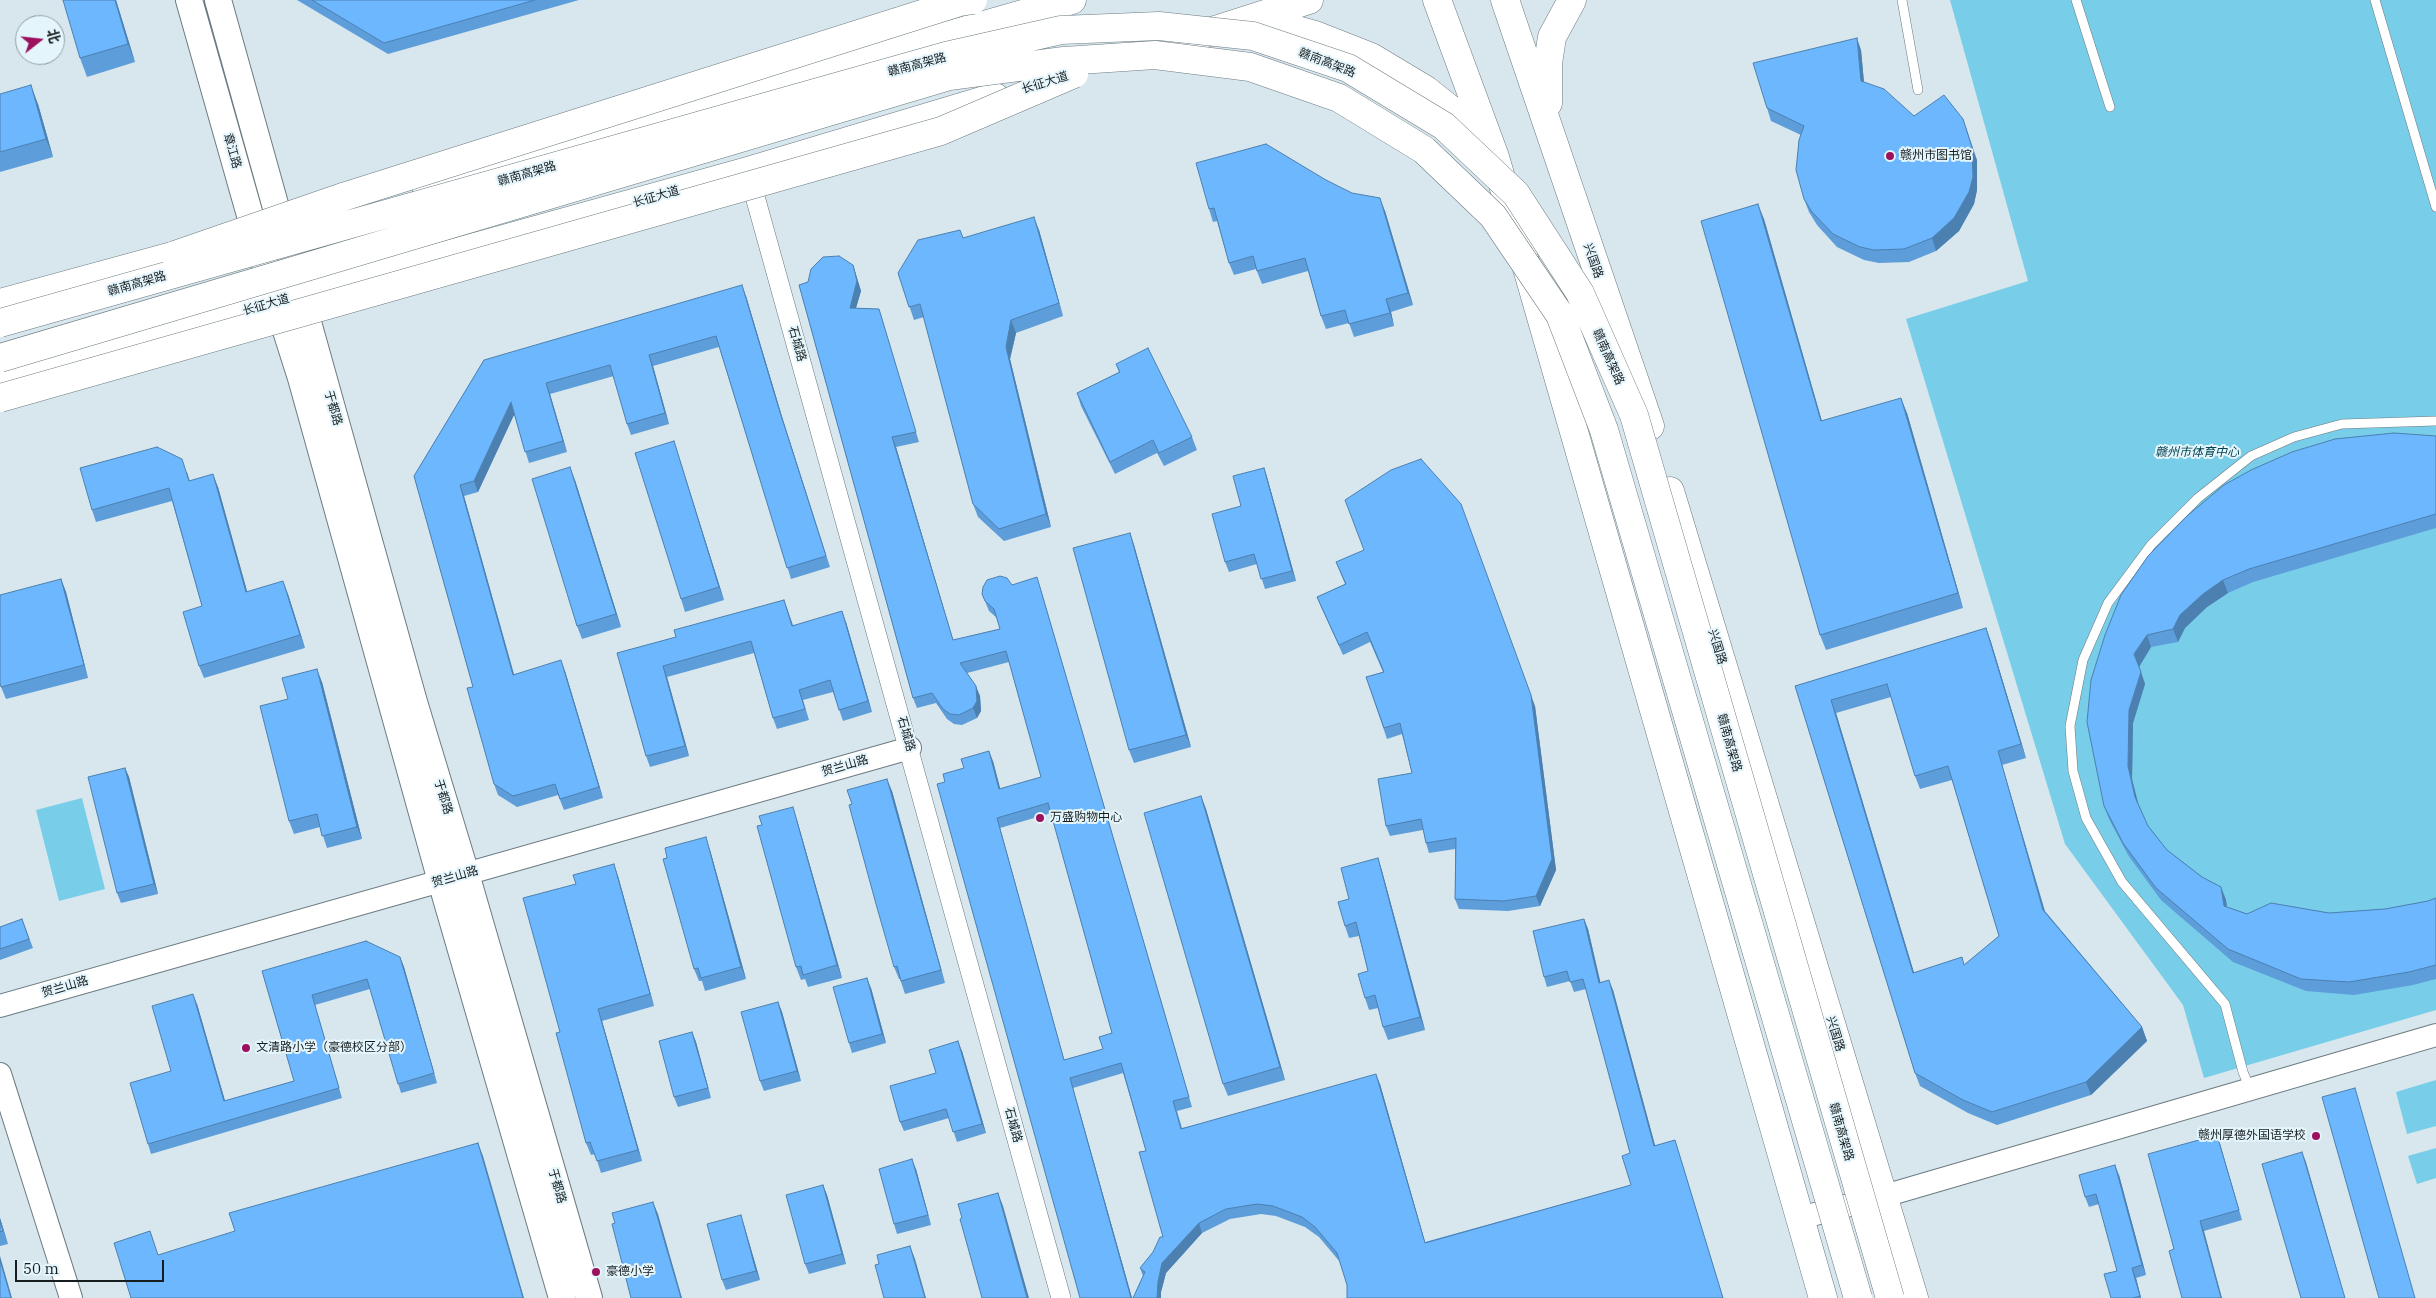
<!DOCTYPE html>
<meta charset="utf-8">
<style>
body{margin:0}
#map{position:relative;width:2436px;height:1298px;overflow:hidden;background:#d7e7ed;font-family:"IBM Plex Serif","Noto Sans SC",serif}
canvas{display:block}
.north{position:absolute;left:15px;top:15px;width:50px;height:50px;box-sizing:border-box;background:#e4f5fb;border:1px solid #929fa3;border-radius:50%;rotate:74deg;font-size:14px;font-weight:700;line-height:20px;text-align:center;color:#171d1f}
.north::after{content:'';display:block;margin:auto;width:18px;height:22px;background:#9d105d;clip-path:polygon(50% 0,100% 100%,50% 72%,0 100%)}
.scale{position:absolute;left:15px;top:1260px;width:149px;height:22px;box-sizing:border-box;border:2px solid #171d1f;border-top:0;padding-left:6px;font-size:15px;line-height:18px;white-space:nowrap;color:#171d1f;-webkit-text-stroke:4px #e4f5fb;paint-order:stroke}
</style>
<div id="map">
<canvas width="2436" height="1298"></canvas>
<div class="north">北</div>
<div class="scale">50 m</div>
</div>
<script>
const c = document.querySelector('canvas').getContext('2d');
c.lineJoin = 'round';
function paint(path, color) {
  c.fillStyle = color;
  c.fill(path, 'evenodd');
}
function toPath(rows) {
  const path = new Path2D();
  for (const r of rows) {
    path.moveTo(r[0], r[1]);
    for (let i = 2; i < r.length; i += 2) path.lineTo(r[i], r[i + 1]);
  }
  return path;
}
function trace(path, color, width, dash) {
  c.strokeStyle = color;
  c.lineWidth = width;
  c.lineCap = dash ? 'butt' : 'round';
  c.setLineDash(dash || []);
  c.stroke(path);
}
function label(font, color, halo, rows, align = 'center') {
  c.font = font + ' "IBM Plex Serif","Noto Sans SC",serif';
  c.lineWidth = 4;
  c.setLineDash([]);
  c.textBaseline = 'middle';
  c.strokeStyle = halo;
  c.fillStyle = color;
  for (const [text, x, y, turn = 0] of rows) {
    c.save();
    c.translate(x, y);
    c.rotate((+turn || 0) * Math.PI / 180);
    c.textAlign = isNaN(turn) ? turn : align;
    if (halo) c.strokeText(text, 0, 0);
    c.fillText(text, 0, 0);
    c.restore();
  }
}
paint(toPath([
 [1950,0,2436,0,2436,1010,2204,1078,2183,1005,2065,844,1906,319,2028,281],
 [82,798,105,889,59,901,36,810],
 [2436,1080,2436,1126,2407,1134,2396,1092],
 [2436,1148,2436,1178,2417,1184,2408,1156]
]), '#78cde8');
const service = toPath([
 [1902,0,1918,90],
 [2076,0,2110,107],
 [2375,0,2436,207],
 [2250,1089,2243,1072,2225,1004,2122,882,2086,818,2073,771,2070,726,2083,660,2108,603,2151,545,2198,498,2251,456,2294,437,2342,424,2436,421]
]);
const minor = toPath([
 [749,175,1061,1298]
]);
const tertiary = toPath([
 [0,1006,910,748],
 [0,1074,71,1298],
 [1800,1218,1884,1196,2436,1035]
]);
const secondary = toPath([
 [189,0,255,233,301,378,441,881,562,1298],
 [218,0,285,240],
 [299,290,414,702,466,874,589,1298]
]);
const primary = toPath([
 [1437,0,1495,157,1823,1298],
 [1505,0,1650,426],
 [1249,24,1286,27,1315,35,1371,57,1426,90,1451,110,1486,147],
 [1137,55,1309,0],
 [1548,103,1548,63,1552,37,1572,0],
 [425,184,1072,0],
 [0,303,198,249],
 [0,384,184,328,748,171,995,97],
 [1670,491,1914,1298]
]);
trace(service, '#6c7b81', 10);
trace(minor, '#6c7b81', 20);
trace(tertiary, '#6c7b81', 24);
trace(secondary, '#6c7b81', 28);
trace(primary, '#6c7b81', 29);
trace(service, '#fff', 9);
trace(minor, '#fff', 19);
trace(tertiary, '#fff', 22);
trace(secondary, '#fff', 26);
trace(primary, '#fff', 28);
const trunkBridge = toPath([
 [175,255,346,196,960,2,973,0],
 [0,323,946,56,1061,30,1159,26,1253,36,1348,68,1444,126,1516,194,1580,293,1634,415,1890,1298],
 [0,358,949,76,1064,61,1155,55,1250,67,1339,98,1424,150,1493,216,1560,315,1604,430,1858,1298],
 [0,398,941,131,1074,74]
]);
trace(trunkBridge, '#6c7b81', 29, []);
trace(trunkBridge, '#fff', 28);
paint(toPath([
 [116,0,135,62,87,77,80,58],
 [297,0,579,0,388,54],
 [1861,50,1864,82,1977,160,1977,190,1974,204,1959,231,1936,251,1909,262,1879,263,1864,260,1837,247,1817,225,1809,212,1804,199,1801,135,1771,121,1767,108],
 [0,94,38,104,53,157,0,172],
 [1326,180,1385,211,1413,305,1391,312,1394,326,1354,337,1349,323,1326,329,1321,316,1308,271,1262,284,1256,269,1234,275,1229,263,1217,221,1213,222,1209,209],
 [1764,219,1822,421,1907,413,1963,608,1826,650,1820,635],
 [1039,230,1063,316,1016,333,1010,359,1051,527,1004,541,978,517,973,504,924,317,914,320,898,273,963,238],
 [853,265,861,291,856,308,879,309,919,442,896,447,953,640,1000,629,997,618,989,611,982,594,1012,585,1040,587,1192,1107,1177,1111,1182,1128,1380,1084,1425,1242,1631,1185,1630,1153,1586,989,1574,992,1570,981,1547,987,1544,977,1584,919,1588,929,1600,982,1613,990,1655,1146,1675,1140,1723,1298,1347,1285,1340,1262,1319,1237,1305,1227,1276,1216,1261,1214,1230,1219,1202,1233,1166,1273,1161,1292,1161,1298,1133,1298,1143,1276,1140,1268,1153,1252,1163,1237,1146,1151,1123,1073,1073,1088,1132,1298,1080,1298,945,782,993,761,1000,789,1041,777,1009,662,967,673,980,696,981,711,977,718,962,725,954,724,947,719,936,703,917,708,913,698,799,285],
 [1051,813,1112,1033,1103,1049,1064,1060,1000,828],
 [746,296,783,420,830,567,791,579,719,347,653,366,669,424,631,435,627,424,614,376,550,394,567,452,529,463,514,414,478,492,464,496,514,674,565,671,603,798,564,810,558,795,517,807,498,795,494,784,473,687,414,476,484,360],
 [1116,364,1192,437,1197,450,1164,466,1157,453,1115,474,1081,406,1077,393,1119,372],
 [2436,436,2436,528,2253,582,2228,593,2207,607,2185,628,2178,642,2151,647,2139,667,2145,684,2133,723,2132,779,2138,805,2148,826,2167,850,2202,877,2221,887,2226,900,2227,907,2247,914,2329,913,2385,909,2428,901,2436,898,2436,979,2413,985,2354,995,2306,991,2233,962,2161,900,2128,855,2109,819,2104,806,2105,635],
 [674,441,724,600,685,612,681,599],
 [1264,468,1267,477,1296,581,1265,589,1257,564,1229,572,1225,562,1241,506],
 [187,472,190,481,218,487,247,592,288,594,305,648,204,678,199,666,202,606,172,501,96,522,92,510],
 [575,480,621,627,582,639,577,626],
 [1130,533,1134,545,1191,747,1134,763,1129,750],
 [1336,562,1535,706,1556,870,1540,906,1508,911,1459,909,1455,899,1455,849,1429,853,1426,843,1423,830,1390,836,1386,826,1412,773,1402,734,1387,739,1366,677,1383,672,1370,642,1343,655,1321,607,1317,597,1345,584],
 [61,579,66,592,88,678,6,699,1,687],
 [784,600,793,625,846,622,872,712,843,721,833,692,803,700,809,720,777,729,773,718,754,653,667,677,689,756,650,767,646,756,617,653,676,637],
 [1986,628,1991,642,2026,758,2002,765,2045,911,2142,1027,2147,1041,2091,1095,1997,1125,1968,1113,1920,1086,1915,1073,1795,686],
 [1891,697,1915,776,1920,789,1952,780,1999,936,1964,965,1914,973,1836,713],
 [322,682,362,839,327,848,320,827,294,834,289,821,288,699],
 [125,768,129,777,158,894,121,903,117,893],
 [892,791,945,983,905,994,900,979,899,979,894,967],
 [1201,796,1206,809,1285,1080,1228,1096,1223,1084],
 [797,820,842,978,808,987,805,979,801,980,796,967],
 [710,850,746,979,705,991,702,981,699,981,694,969],
 [1378,858,1382,871,1425,1030,1388,1040,1383,1027,1378,1008,1369,1010,1365,998,1368,971,1359,936,1349,938,1345,926,1349,899],
 [618,876,654,1006,602,1021,642,1161,601,1173,595,1154,591,1155,586,1143,560,1032],
 [22,919,33,948,0,960,0,927],
 [400,957,404,967,437,1083,401,1093,370,989,315,1005,342,1098,151,1154,148,1144,171,1071,197,1004,225,1101,294,1081,262,971],
 [871,988,886,1043,852,1053,849,1043],
 [778,1002,782,1012,801,1081,764,1091,760,1081],
 [692,1032,696,1042,711,1098,678,1107,674,1097],
 [962,1051,986,1133,957,1142,949,1118,904,1131,900,1122,936,1073],
 [2220,1144,2242,1220,2204,1231,2174,1249],
 [916,1169,931,1225,897,1234,894,1224],
 [2119,1175,2146,1275,2136,1278,2141,1298,2111,1298,2117,1271,2099,1204,2089,1207,2085,1197],
 [823,1185,827,1195,846,1264,809,1274,805,1264],
 [0,1218,8,1244,0,1246],
 [744,1225,760,1280,726,1290,722,1280]
]), '#5d9dda');
paint(toPath([
 [115,0,116,0,135,62,128,44],
 [1857,38,1861,50,1865,94,1861,81],
 [31,85,38,104,53,157,46,139],
 [1963,119,1977,160,1977,190,1974,204,1959,231,1936,251,1932,238],
 [1380,198,1385,211,1413,305,1408,293],
 [1758,204,1764,219,1826,436,1821,421],
 [1034,217,1039,230,1063,316,1059,303],
 [853,265,861,291,853,318,850,308],
 [742,285,746,296,783,420,830,567,779,409],
 [1386,299,1391,312,1394,326,1390,313],
 [1011,320,1016,333,1010,359,1051,527,1046,514,1006,347],
 [649,355,653,366,669,424,665,413],
 [546,383,550,394,567,452,563,441],
 [1901,398,1907,413,1963,608,1958,593],
 [511,402,515,413,478,492,474,481],
 [892,437,896,447,956,650,953,640],
 [674,441,678,454,724,600,719,587],
 [570,467,575,480,621,627,616,614],
 [1264,468,1267,477,1296,581,1292,571],
 [213,474,218,487,251,605,246,592],
 [460,485,464,496,517,686,513,675],
 [1130,533,1134,545,1191,747,1186,735],
 [1037,577,1040,587,1192,1107,1189,1097],
 [61,579,66,592,88,678,84,665],
 [2223,580,2228,593,2207,607,2185,628,2178,642,2173,629,2180,615,2203,594],
 [283,581,288,594,305,648,300,635],
 [784,600,788,611,796,637,792,626],
 [842,611,846,622,872,712,868,701],
 [1986,628,1991,642,2026,758,2021,744],
 [2147,635,2151,647,2139,667,2134,654],
 [561,660,565,671,603,798,599,787],
 [663,666,667,677,689,756,685,746],
 [317,669,322,682,362,839,357,827],
 [2141,672,2145,684,2133,723,2132,779,2140,810,2135,797,2128,766,2129,710],
 [976,686,980,696,981,711,977,718,973,708],
 [1531,695,1535,706,1556,870,1540,906,1536,896],
 [1831,700,1836,713,1918,986,1913,973],
 [989,751,993,761,1003,799,999,789],
 [1998,751,2002,765,2048,923,2043,910],
 [125,768,129,777,158,894,154,884],
 [887,779,892,791,945,983,941,970],
 [1201,796,1206,809,1285,1080,1280,1067],
 [793,807,797,820,842,978,837,965],
 [997,818,1000,828,1067,1070,1064,1060],
 [706,837,710,850,746,979,741,967],
 [1378,858,1382,871,1425,1030,1420,1017],
 [614,864,618,876,654,1006,650,994],
 [2221,887,2226,900,2228,919,2224,906],
 [1584,919,1588,929,1603,993,1599,983],
 [400,957,404,967,437,1083,434,1073],
 [867,978,871,988,886,1043,882,1034],
 [1609,980,1613,990,1658,1156,1654,1146],
 [193,994,197,1004,228,1111,224,1101],
 [778,1002,782,1012,801,1081,797,1071],
 [598,1009,602,1021,642,1161,638,1150],
 [2142,1027,2147,1041,2091,1095,2086,1082],
 [692,1032,696,1042,711,1098,708,1088],
 [958,1041,962,1051,986,1133,982,1124],
 [1376,1074,1380,1084,1428,1253,1425,1243],
 [1070,1078,1073,1088,1132,1298,1131,1298],
 [2217,1135,2220,1144,2242,1220,2239,1210],
 [478,1143,483,1156,524,1298,523,1298],
 [2302,1152,2306,1162,2345,1298],
 [912,1159,916,1169,931,1225,928,1215],
 [2115,1165,2119,1175,2146,1275,2142,1265],
 [823,1185,827,1195,846,1264,842,1254],
 [998,1193,1003,1206,1029,1298,1027,1298],
 [653,1202,658,1214,682,1298,681,1298],
 [741,1215,744,1225,760,1280,756,1271],
 [0,1218,8,1244,0,1221],
 [2200,1221,2204,1231,2222,1298,2221,1298],
 [1199,1223,1202,1233,1166,1273,1161,1292,1161,1298,1157,1298,1158,1282,1162,1263],
 [910,1246,915,1259,926,1298,925,1298],
 [0,1256,12,1298,11,1298,0,1260],
 [2132,1268,2136,1278,2141,1298,2140,1298]
]), '#4c80b1');
const building = toPath([
 [63,0,115,0,128,44,80,58,63,0],
 [312,0,535,0,384,43,312,0],
 [1857,38,1861,81,1884,89,1914,116,1944,95,1963,119,1972,147,1973,177,1969,192,1954,218,1932,238,1904,249,1874,250,1860,247,1833,234,1812,212,1804,199,1796,170,1799,140,1804,126,1767,108,1753,63,1857,38],
 [31,85,46,139,0,152,0,94,31,85],
 [1266,144,1326,180,1352,193,1380,198,1408,293,1386,299,1390,313,1349,324,1345,310,1321,316,1305,258,1257,271,1253,256,1229,263,1214,208,1209,209,1196,163,1266,144],
 [1758,204,1821,421,1901,398,1958,593,1820,635,1701,221,1758,204],
 [1034,217,1059,303,1011,320,1006,347,1046,514,999,529,973,504,920,304,909,307,898,273,918,240,960,230,963,238,1034,217],
 [839,256,853,265,857,281,850,308,879,309,916,432,892,437,953,640,1000,629,994,609,985,601,982,594,983,587,987,580,1000,576,1007,578,1012,585,1037,577,1189,1097,1173,1101,1181,1129,1376,1074,1425,1243,1631,1185,1622,1156,1630,1153,1583,979,1570,982,1567,971,1544,977,1533,931,1584,919,1599,983,1609,980,1654,1146,1675,1140,1723,1298,1347,1298,1347,1285,1337,1253,1315,1227,1302,1217,1273,1206,1257,1204,1226,1209,1199,1223,1162,1263,1158,1282,1157,1298,1133,1298,1145,1272,1140,1268,1153,1252,1160,1237,1163,1237,1139,1152,1146,1151,1121,1063,1070,1078,1131,1298,1080,1298,937,784,945,782,943,774,964,768,961,759,989,751,999,789,1041,777,1006,651,960,663,976,686,977,701,973,708,959,715,950,714,943,709,932,693,913,698,799,285,808,282,811,269,823,257,839,256],
 [1048,803,1112,1033,1099,1037,1103,1049,1064,1060,997,818,1048,803],
 [742,285,779,409,826,556,787,568,716,336,649,355,665,413,627,424,610,365,546,383,563,441,525,452,511,402,474,481,460,485,513,675,561,660,599,787,560,799,555,784,513,796,494,784,467,688,473,687,414,476,484,360,742,285],
 [1148,348,1192,437,1159,453,1153,440,1110,462,1077,393,1120,372,1116,364,1148,348],
 [2394,433,2436,436,2436,514,2249,569,2223,580,2203,594,2180,615,2173,629,2147,635,2134,654,2141,672,2129,710,2128,766,2135,797,2148,826,2167,850,2202,877,2221,887,2224,906,2247,914,2271,903,2329,913,2385,909,2428,901,2436,898,2436,965,2409,972,2349,982,2301,979,2228,949,2156,888,2123,843,2104,806,2087,722,2091,680,2105,635,2121,595,2148,556,2187,516,2224,485,2251,470,2292,452,2335,439,2394,433],
 [674,441,719,587,681,599,635,453,674,441],
 [157,447,182,459,189,481,213,474,246,592,283,581,300,635,199,666,183,612,202,606,169,488,92,510,80,468,157,447],
 [1421,459,1461,504,1531,695,1552,859,1536,896,1504,901,1455,899,1456,838,1426,843,1421,819,1386,826,1378,779,1412,773,1400,723,1384,728,1366,677,1384,672,1367,632,1339,645,1317,597,1346,584,1336,562,1364,550,1345,500,1391,470,1421,459],
 [570,467,616,614,577,626,532,479,570,467],
 [1264,468,1292,571,1261,579,1254,554,1225,562,1212,514,1241,506,1233,476,1264,468],
 [1130,533,1186,735,1129,750,1073,548,1130,533],
 [61,579,84,665,1,687,0,683,0,595,61,579],
 [784,600,792,626,842,611,868,701,839,710,830,680,799,690,805,709,773,718,751,641,663,666,685,746,646,756,617,653,676,637,674,630,784,600],
 [1986,628,2021,744,1998,751,2043,910,2142,1027,2086,1082,1992,1112,1963,1100,1915,1073,1795,686,1986,628],
 [1887,684,1915,776,1948,766,1999,936,1964,965,1962,957,1913,973,1831,700,1887,684],
 [317,669,357,827,322,836,317,814,289,821,260,706,288,699,282,678,317,669],
 [125,768,154,884,117,893,88,777,125,768],
 [887,779,941,970,901,981,897,966,894,967,876,904,849,805,852,804,847,790,887,779],
 [1201,796,1280,1067,1223,1084,1144,813,1201,796],
 [793,807,837,965,803,975,801,966,796,967,757,826,762,825,759,816,793,807],
 [706,837,741,967,701,978,698,968,694,969,663,859,667,858,665,848,706,837],
 [1378,858,1420,1017,1383,1027,1375,995,1365,998,1358,974,1368,971,1356,922,1345,926,1338,902,1349,899,1341,868,1378,858],
 [614,864,650,994,598,1009,638,1150,597,1161,590,1142,586,1143,556,1033,560,1032,523,898,576,884,573,875,614,864],
 [22,919,29,939,0,949,0,927,22,919],
 [366,941,400,957,434,1073,398,1084,367,979,312,995,339,1088,148,1144,130,1083,171,1071,152,1006,193,994,224,1101,294,1081,262,971,366,941],
 [867,978,882,1034,849,1043,833,987,867,978],
 [778,1002,797,1071,760,1081,741,1012,778,1002],
 [692,1032,708,1088,674,1097,659,1041,692,1032],
 [958,1041,982,1124,953,1132,946,1109,900,1122,890,1086,936,1073,929,1050,958,1041],
 [2355,1088,2415,1298,2379,1298,2322,1097,2355,1088],
 [2217,1135,2239,1210,2200,1221,2221,1298,2182,1298,2169,1251,2174,1249,2148,1154,2217,1135],
 [478,1143,523,1298,131,1298,114,1243,150,1231,158,1255,235,1231,229,1213,478,1143],
 [2302,1152,2345,1298,2301,1298,2262,1164,2302,1152],
 [912,1159,928,1215,894,1224,879,1169,912,1159],
 [2115,1165,2142,1265,2132,1268,2140,1296,2133,1298,2111,1298,2104,1274,2117,1271,2096,1194,2085,1197,2079,1175,2115,1165],
 [823,1185,842,1254,805,1264,786,1195,823,1185],
 [998,1193,1027,1298,982,1298,960,1219,962,1218,958,1204,998,1193],
 [653,1202,681,1298,631,1298,612,1224,615,1223,612,1213,653,1202],
 [741,1215,756,1271,722,1280,707,1224,741,1215],
 [0,1221,3,1231,0,1232,0,1221],
 [910,1246,925,1298,884,1298,875,1265,879,1264,877,1255,910,1246],
 [0,1260,11,1298,0,1298,0,1260]
]);
paint(building, '#6cb7fd');
trace(building, '#4c80b1', 1);
for (const [x, y, r, color] of [
 [1890,156,5,"#9d105d"],
 [1040,818,5,"#9d105d"],
 [246,1048,5,"#9d105d"],
 [2316,1136,5,"#9d105d"],
 [596,1272,5,"#9d105d"]
]) {
  const dot = new Path2D();
  dot.arc(x, y, r, 0, 2 * Math.PI);
  c.fillStyle = color;
  c.fill(dot);
  trace(dot, '#e4f5fb', 2);
}
label('12px', '#171d1f', '#e4f5fb', [
 ["赣南高架路",1327,63,21],
 ["赣南高架路",917,65,-15],
 ["长征大道",1045,83,-17],
 ["章江路",232,151,74],
 ["赣南高架路",527,174,-16],
 ["长征大道",656,197,-16],
 ["兴国路",1593,261,71],
 ["赣南高架路",137,284,-16],
 ["长征大道",266,305,-16],
 ["石城路",797,344,74],
 ["赣南高架路",1608,357,66],
 ["于都路",333,408,74],
 ["兴国路",1717,647,73],
 ["石城路",906,734,74],
 ["赣南高架路",1729,743,74],
 ["贺兰山路",845,766,-16],
 ["于都路",443,797,73],
 ["贺兰山路",455,877,-16],
 ["贺兰山路",65,987,-16],
 ["兴国路",1835,1034,73],
 ["石城路",1013,1125,75],
 ["赣南高架路",1841,1132,74],
 ["于都路",557,1186,74]
]);
label('12px', '#171d1f', '#e4f5fb', [
 ["赣州市图书馆",1900,156],
 ["万盛购物中心",1050,818],
 ["文清路小学（豪德校区分部）",256,1048],
 ["赣州厚德外国语学校",2306,1136,"right"],
 ["豪德小学",606,1272]
], 'left');
label('italic 12px', '#054252', '#e4f5fb', [
 ["赣州市体育中心",2197,453]
]);
</script>
